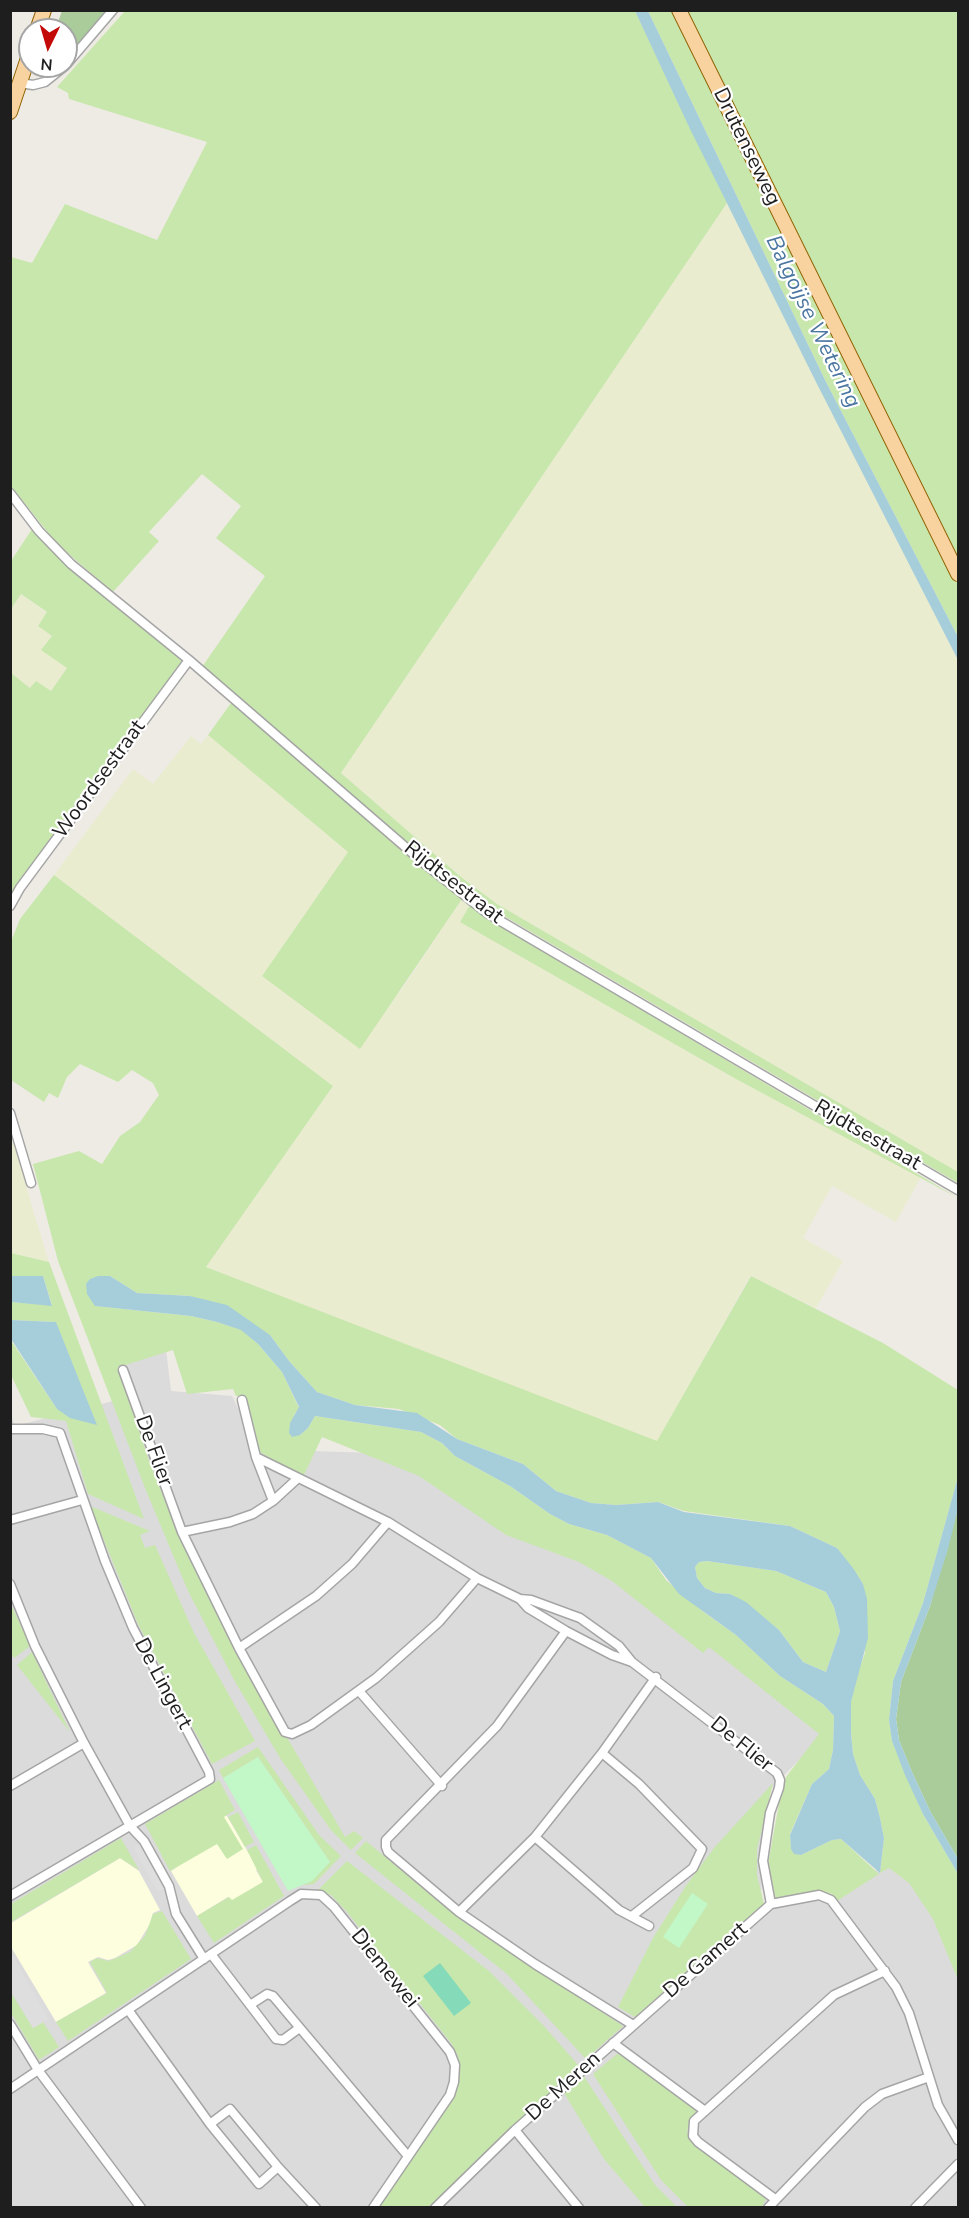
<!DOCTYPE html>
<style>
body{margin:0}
#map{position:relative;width:969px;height:2218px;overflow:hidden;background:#eeebe4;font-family:"Nunito Sans",sans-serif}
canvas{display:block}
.frame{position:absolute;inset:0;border:12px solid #1e1e1e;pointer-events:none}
.north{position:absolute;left:18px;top:18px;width:60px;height:60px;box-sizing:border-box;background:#fff;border:2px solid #a5a5a5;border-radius:50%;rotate:185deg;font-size:16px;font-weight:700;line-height:24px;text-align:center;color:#1e1e1e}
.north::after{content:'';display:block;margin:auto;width:21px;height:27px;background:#c30a08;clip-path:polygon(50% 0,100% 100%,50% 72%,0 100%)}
</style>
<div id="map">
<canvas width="969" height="2218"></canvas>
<div class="frame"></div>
<div class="north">N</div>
</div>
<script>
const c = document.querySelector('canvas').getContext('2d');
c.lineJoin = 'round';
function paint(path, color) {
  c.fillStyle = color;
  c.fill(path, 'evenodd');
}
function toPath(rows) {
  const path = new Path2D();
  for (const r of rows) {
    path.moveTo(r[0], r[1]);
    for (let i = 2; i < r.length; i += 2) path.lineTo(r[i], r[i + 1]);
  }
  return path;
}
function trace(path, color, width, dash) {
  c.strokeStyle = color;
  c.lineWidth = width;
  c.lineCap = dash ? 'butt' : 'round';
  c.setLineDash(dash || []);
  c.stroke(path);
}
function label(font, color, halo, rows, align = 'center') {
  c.font = font + ' "Nunito Sans",sans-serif';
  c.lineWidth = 4.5;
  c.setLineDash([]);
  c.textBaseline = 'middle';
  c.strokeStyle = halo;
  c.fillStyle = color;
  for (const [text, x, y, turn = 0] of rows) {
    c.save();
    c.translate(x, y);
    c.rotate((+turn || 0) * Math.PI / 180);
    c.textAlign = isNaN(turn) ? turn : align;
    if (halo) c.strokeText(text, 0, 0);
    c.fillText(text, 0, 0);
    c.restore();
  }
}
paint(toPath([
 [165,1341,171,1391,232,1396,249,1431,278,1450,411,1454,713,1624,827,1731,770,1790,760,1904,833,1894,895,1860,958,1944,958,2207,11,2207,10,1413,15,1426,117,1400,105,1363]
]), '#dcdbdb');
paint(toPath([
 [217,1799,258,1869,256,1870,263,1882,232,1901,228,1897,197,1916,171,1871,177,1867],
 [120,1858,139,1871,160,1910,153,1913,150,1924,137,1945,115,1958,108,1960,98,1957,88,1962,106,1993,56,2022,11,1947,11,1923]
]), '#fdfede');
paint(toPath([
 [727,203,958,660,958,1172,497,904,461,877,341,773],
 [21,594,47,613,52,636,42,650,67,668,51,691,31,689,11,673,11,609],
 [208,735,348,852,262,976,400,992,462,899,470,905,461,922,736,1079,921,1177,896,1222,832,1186,803,1238,843,1261,816,1308,750,1276,657,1442,206,1267,333,1086,54,875,133,769,153,784,191,736,201,744],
 [10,1128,31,1203,49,1262,11,1253]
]), '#eaecd0');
paint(toPath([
 [125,11,635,11,727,203,341,773,461,877,497,904,958,1172,958,1183,470,896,202,667,265,576,216,538,241,506,202,474,149,532,159,541,113,592,57,544,11,486,11,257,32,263,65,204,157,240,207,142,69,99,68,93,57,87],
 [648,11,673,11,958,585,958,637,825,380],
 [687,11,958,11,958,557,941,523],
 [32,529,70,569,183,661,17,890,13,891,10,891,11,673,30,688,36,681,51,691,67,668,41,650,52,636,38,626,47,612,21,594,11,609,11,561],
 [231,703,462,899,360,1049,262,976,348,852,208,735],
 [54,875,333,1086,206,1267,657,1441,751,1276,883,1343,958,1390,958,1477,923,1603,893,1681,889,1720,892,1741,923,1814,958,1874,958,1980,933,1919,909,1883,889,1868,880,1873,884,1838,880,1818,875,1799,860,1775,853,1754,851,1733,851,1702,855,1680,865,1653,863,1584,837,1548,790,1526,684,1511,658,1502,616,1505,591,1503,556,1491,523,1464,457,1439,440,1425,399,1409,355,1405,317,1392,289,1361,270,1335,190,1296,137,1293,110,1276,95,1306,191,1316,217,1322,242,1330,258,1344,282,1372,299,1408,294,1415,300,1435,308,1428,315,1416,421,1432,442,1443,455,1456,510,1486,550,1514,569,1524,607,1535,651,1558,666,1580,705,1613,736,1635,780,1676,823,1704,834,1716,833,1750,829,1769,812,1784,790,1834,791,1849,801,1855,832,1840,841,1839,879,1874,837,1901,832,1894,825,1892,776,1900,768,1864,780,1798,786,1777,819,1734,709,1647,703,1653,612,1581,579,1562,506,1535,419,1476,322,1437,303,1477,260,1452,246,1396,236,1396,233,1389,187,1394,173,1350,119,1367,148,1458,177,1531,232,1643,345,1837,354,1831,363,1838,351,1850,331,1830,280,1758,233,1678,188,1591,145,1488,58,1261,33,1164,79,1151,102,1164,120,1136,140,1122,159,1095,153,1083,132,1070,118,1082,80,1064,67,1077,58,1098,49,1093,44,1102,11,1080,10,944,20,919],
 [470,905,502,927,958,1198,736,1079,460,922],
 [11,1253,49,1262,144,1519,88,1494,66,1421,31,1417,11,1375,10,1339,57,1409,56,1322,11,1320,11,1302,52,1305,43,1276,11,1276],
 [90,1506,150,1531,140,1535,145,1548,155,1545,194,1633,255,1741,212,1764,138,1624],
 [707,1561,776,1571,826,1592,834,1607,840,1631,826,1672,803,1662,779,1630,730,1594,716,1593,705,1588,697,1578,695,1567,699,1562],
 [10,1602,30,1646,14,1658,11,1653],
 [32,1652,70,1732,17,1665],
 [258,1747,319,1835,341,1856,314,1884,303,1885,312,1881,330,1862,258,1757,223,1778,219,1770],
 [219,1780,235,1810,224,1817,243,1849,227,1859,217,1844,170,1871,145,1824],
 [773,1783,757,1849,757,1875,764,1904,635,2017,618,2007,653,1938,685,1887,714,1848],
 [238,1812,254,1842,245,1847,228,1817],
 [121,1838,139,1870,120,1858,11,1922,11,1904],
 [366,1841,461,1920,623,2026,586,2059,507,1974,355,1853],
 [256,1845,284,1896,214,1943,197,1916,229,1897,232,1900,263,1882,247,1850],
 [347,1861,489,1971,544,2026,579,2066,428,2207,377,2208,453,2087,460,2073,458,2056,451,2043,347,1912,331,1895,317,1891],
 [162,1911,191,1959,68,2041,56,2022,107,1993,90,1962,97,1958,109,1961,130,1952,145,1936,153,1914],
 [10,1991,33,2028,43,2022,59,2047,39,2060,11,2013],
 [617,2054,622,2055,696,2111,687,2131,691,2141,759,2190,766,2198,762,2207,688,2207,661,2180,593,2074],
 [583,2075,655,2185,677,2207,645,2207,604,2159,564,2093]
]), '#c8e7ac');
paint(toPath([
 [62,11,110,11,66,62,66,30,55,30],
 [958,1508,958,1859,930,1811,912,1772,899,1740,896,1719,901,1682,930,1606]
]), '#a9cc9a');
paint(toPath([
 [258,1757,330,1862,312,1881,288,1891,223,1778],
 [692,1893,708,1904,679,1948,663,1937]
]), '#c2f7c7');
paint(toPath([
 [440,1963,471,2003,454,2016,423,1976]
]), '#85daba');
paint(toPath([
 [141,1843,166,1888,158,1892,133,1847],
 [11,1953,49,2019,33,2028,11,1991]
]), '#dedede');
paint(toPath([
 [635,11,648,11,825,380,958,637,958,660,817,384,690,129],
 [10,1276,43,1276,52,1306,11,1302],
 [98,1276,110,1276,137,1293,190,1296,227,1305,270,1335,289,1361,317,1392,355,1405,417,1413,457,1439,523,1464,556,1491,591,1503,616,1505,658,1502,684,1512,790,1526,837,1548,853,1568,863,1584,867,1599,868,1638,851,1702,851,1733,853,1754,860,1775,875,1799,880,1818,884,1838,880,1873,841,1839,832,1840,801,1855,794,1854,791,1849,790,1835,812,1784,829,1769,833,1750,834,1716,823,1704,780,1676,736,1635,679,1594,651,1558,607,1535,569,1524,550,1514,510,1486,455,1456,442,1443,421,1432,315,1416,308,1428,300,1435,292,1437,289,1433,290,1423,299,1407,282,1372,258,1344,241,1330,217,1322,191,1316,95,1306,87,1294,86,1284,90,1279],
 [707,1561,776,1571,826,1592,834,1607,840,1631,826,1672,803,1662,779,1630,746,1602,730,1594,716,1593,705,1588,697,1578,695,1567,699,1562],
 [11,1320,56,1322,97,1425,70,1418,57,1409,11,1339],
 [958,1477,958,1508,948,1549,930,1606,901,1682,896,1719,899,1740,912,1772,930,1811,958,1859,958,1874,923,1814,905,1775,892,1741,889,1720,893,1681,923,1603]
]), '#a6ceda');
const street = toPath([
 [66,65,113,10],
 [20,83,33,85,45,82,65,66],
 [10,493,39,531,71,564,189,660,425,864,487,913,958,1190],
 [10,906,20,888,189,660],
 [10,1113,31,1183],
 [123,1370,182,1532,239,1648,285,1732,292,1734,311,1725,376,1678,439,1622,477,1578],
 [242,1400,256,1457,388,1522,477,1578,520,1599,528,1608,566,1631,612,1655,632,1662,619,1646,580,1618,531,1600,520,1599],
 [10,1429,43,1429,60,1433,105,1561,133,1628,209,1772,210,1779,10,1896],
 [256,1457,273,1501],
 [10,1520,82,1500],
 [182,1532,230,1522,253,1514,273,1501,297,1479],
 [10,1584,35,1646,84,1743,130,1826,144,1841,169,1886,176,1914,204,1959],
 [566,1631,497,1726,386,1840,386,1847,388,1852,459,1912,535,1964,633,2025],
 [239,1648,316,1596,352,1564,388,1522],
 [632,1662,777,1773,780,1780,779,1788,770,1813,763,1861,771,1904],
 [359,1691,442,1786],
 [602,1753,639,1784,702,1849,693,1868,632,1916],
 [10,1786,84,1743],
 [535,1837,619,1910,649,1926],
 [459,1912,535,1837,602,1753,656,1677],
 [211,1954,250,2005,267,1994,273,1996,407,2155],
 [250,2005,276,2039,283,2040,298,2029],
 [129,2011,210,2124,230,2109,278,2167,316,2208],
 [10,2024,38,2070,141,2208],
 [613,2043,705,2111],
 [10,2089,290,1901,301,1894,321,1895,334,1907,450,2052,455,2065,454,2082,450,2095,373,2208],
 [210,2124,259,2184,278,2167],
 [515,2130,579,2208],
 [775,2199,698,2142,693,2136,694,2121,834,1995,885,1971],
 [435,2208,515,2130,771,1904,819,1895,831,1900,896,1987,909,2013,938,2105,958,2140],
 [768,2208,865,2107,882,2094,929,2077],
 [915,2208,958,2164]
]);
const primary = toPath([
 [679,10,958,574],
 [37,30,44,10],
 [10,112,30,52]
]);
trace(street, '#a5a5a5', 11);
trace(primary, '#916406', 16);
trace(street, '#fff', 8);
trace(primary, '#f8d3a0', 14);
label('21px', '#1e1e1e', '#fff', [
 ["Drutenseweg",746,147,64],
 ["Woordsestraat",100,780,-54],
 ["Rijdtsestraat",453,883,38],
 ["Rijdtsestraat",867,1136,30],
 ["De Flier",153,1451,70],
 ["De Lingert",162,1684,62],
 ["De Flier",741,1745,39],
 ["De Gamert",706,1961,-41],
 ["Diemewei",384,1969,51],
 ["De Meren",564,2087,-42]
]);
label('italic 22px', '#4b76a1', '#fff', [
 ["Balgoijse Wetering",812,322,64]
]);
</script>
